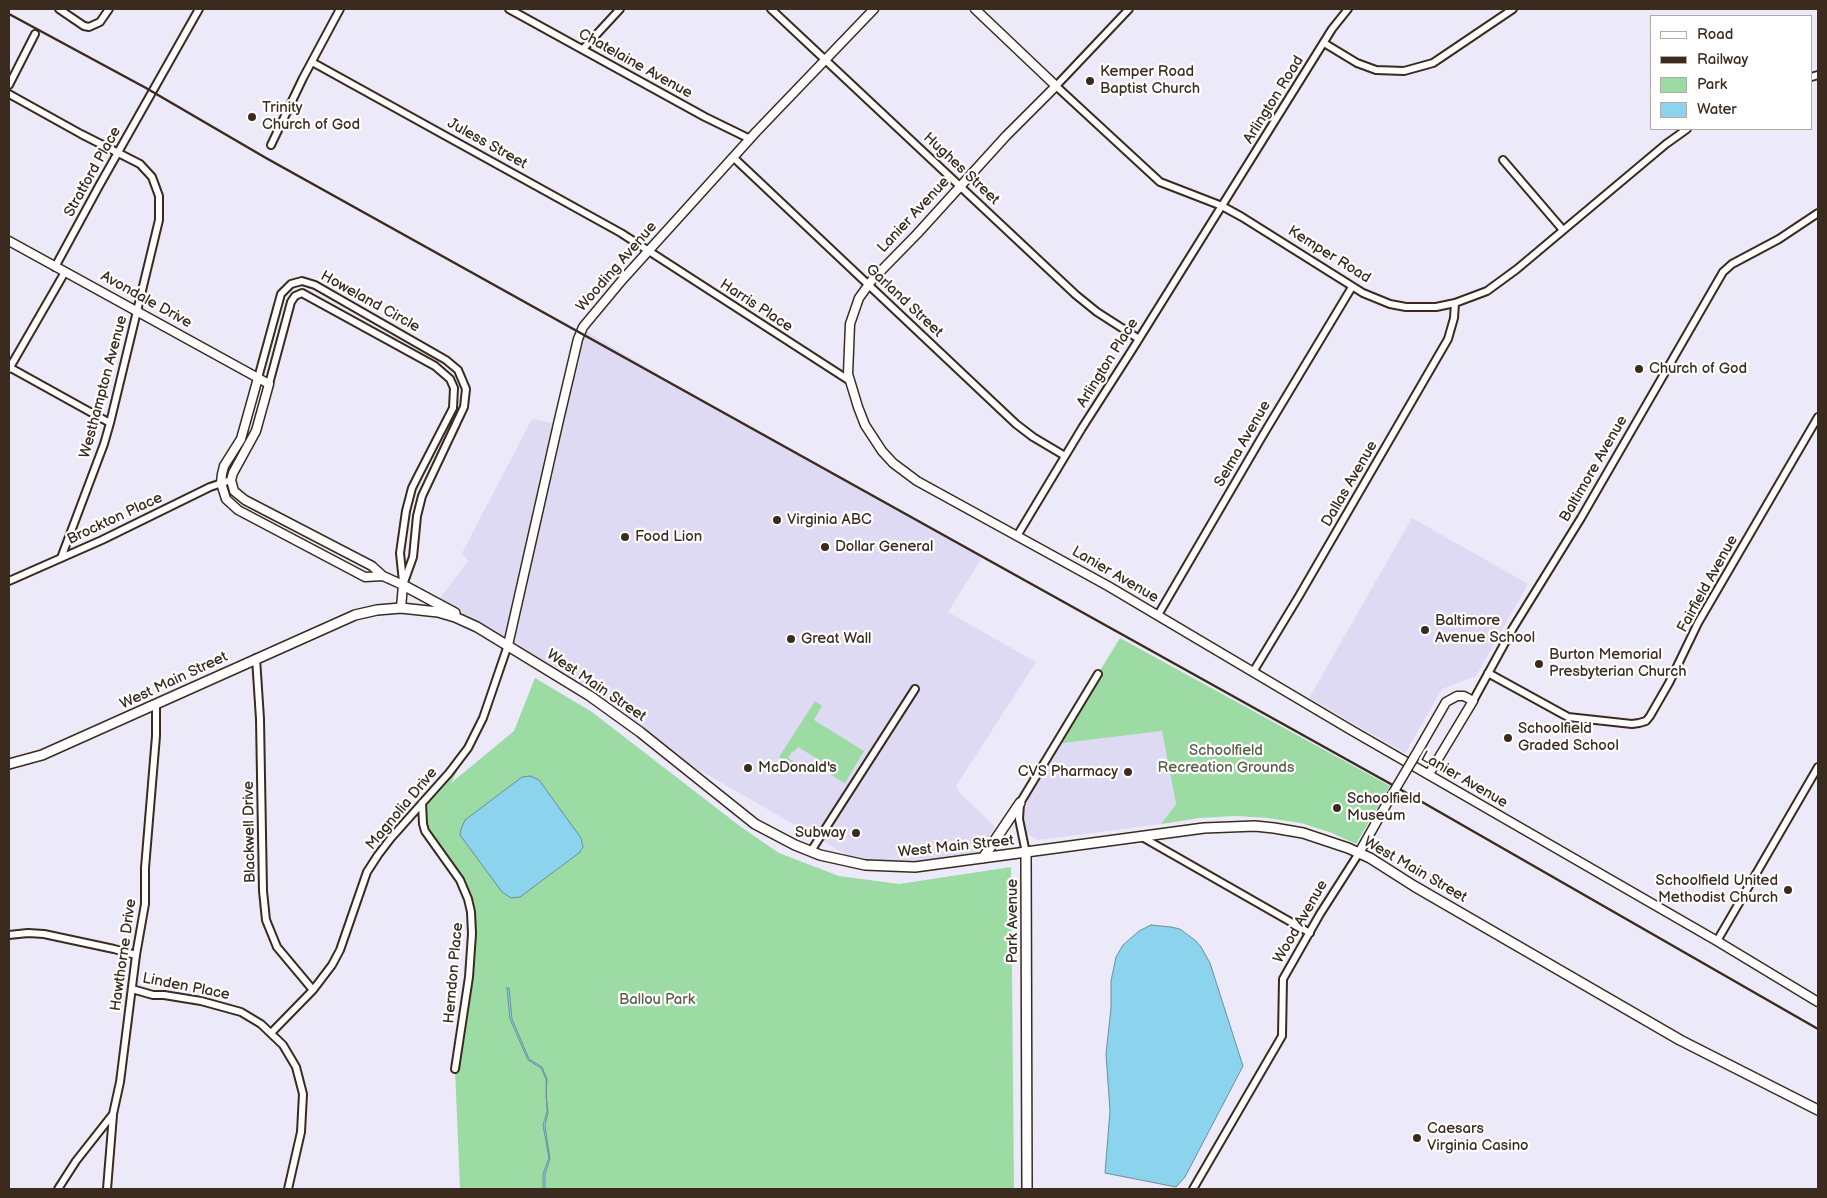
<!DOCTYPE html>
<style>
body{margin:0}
#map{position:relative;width:1827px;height:1198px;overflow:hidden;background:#ece9f8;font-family:"Balsamiq Sans",sans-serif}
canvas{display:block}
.frame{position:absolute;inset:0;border:10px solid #3b2a1e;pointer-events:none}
.legend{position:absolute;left:1650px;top:15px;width:162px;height:115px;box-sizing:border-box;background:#fff;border:1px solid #b1aaa5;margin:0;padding:6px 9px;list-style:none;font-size:15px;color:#3b2a1e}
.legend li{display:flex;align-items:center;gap:10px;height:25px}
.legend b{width:25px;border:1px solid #b1aaa5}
</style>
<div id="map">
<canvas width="1827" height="1198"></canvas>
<div class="frame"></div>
<ul class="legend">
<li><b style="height:6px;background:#fff"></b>Road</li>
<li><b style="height:6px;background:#3b2a1e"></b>Railway</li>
<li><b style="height:14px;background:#9cdba4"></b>Park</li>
<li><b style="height:14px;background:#8cd3ed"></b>Water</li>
</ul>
</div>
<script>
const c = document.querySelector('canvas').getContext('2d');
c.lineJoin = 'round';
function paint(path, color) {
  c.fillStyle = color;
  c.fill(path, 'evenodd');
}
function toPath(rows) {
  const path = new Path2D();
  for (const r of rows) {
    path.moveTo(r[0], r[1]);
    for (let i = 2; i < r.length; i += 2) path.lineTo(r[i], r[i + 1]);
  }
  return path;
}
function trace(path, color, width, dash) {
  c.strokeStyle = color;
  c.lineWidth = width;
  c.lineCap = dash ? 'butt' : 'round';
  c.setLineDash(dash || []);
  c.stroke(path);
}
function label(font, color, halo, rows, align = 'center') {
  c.font = font + ' "Balsamiq Sans",sans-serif';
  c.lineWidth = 4.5;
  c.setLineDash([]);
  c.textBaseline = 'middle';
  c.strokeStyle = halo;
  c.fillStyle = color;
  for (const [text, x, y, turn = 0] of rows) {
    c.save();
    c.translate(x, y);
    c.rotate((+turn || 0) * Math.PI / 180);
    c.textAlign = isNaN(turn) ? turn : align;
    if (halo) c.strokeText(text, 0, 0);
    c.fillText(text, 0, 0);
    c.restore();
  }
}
paint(toPath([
 [582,329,723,413,983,556,948,612,1036,662,956,786,959,792,995,827,975,859,865,865,657,746,508,645,441,605,441,597,468,561,462,553,532,419,557,424],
 [1412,518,1528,584,1476,676,1442,689,1405,753,1309,698],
 [1162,731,1176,804,1161,824,1038,840,1022,831,1018,813,1055,744]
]), '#dfdaf3');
paint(toPath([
 [1120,638,1390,786,1356,844,1332,833,1301,823,1267,818,1236,816,1200,818,1161,824,1176,804,1162,731,1055,744],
 [535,678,592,712,741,827,779,853,839,876,899,884,1011,867,1014,1189,460,1189,455,1069,472,926,466,892,423,824,422,803,449,773,483,718,451,783,514,731],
 [815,701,822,706,814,720,864,751,845,783,831,775,834,769,798,747,794,752,792,751,788,758,801,766,798,770,779,757]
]), '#9cdba4');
const water = toPath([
 [530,776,539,780,581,838,583,847,579,853,520,897,511,898,502,892,460,835,461,829,465,820,522,777,530,776],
 [1151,925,1171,927,1180,929,1196,941,1201,947,1210,963,1243,1066,1185,1177,1176,1187,1105,1173,1110,1111,1106,1054,1111,1008,1111,981,1116,957,1123,945,1139,931,1151,925],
 [507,988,509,988,512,1019,529,1059,542,1067,547,1079,546,1096,548,1112,545,1126,550,1159,545,1174,545,1189,543,1189,543,1174,549,1158,543,1125,547,1112,546,1079,541,1068,528,1060,510,1019,507,988]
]);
paint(water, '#8cd3ed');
trace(water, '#6c8f9a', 1);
const minor = toPath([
 [59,9,84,26,89,27,100,22,109,9],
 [509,9,705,117,750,139],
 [771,9,1076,295,1097,312,1139,339],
 [1129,9,1056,86,1160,182,1222,206,1242,217,1363,293,1390,304,1406,307,1436,307,1455,303,1487,291,1517,269,1666,144,1687,129],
 [1324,43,1357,63,1376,70,1404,71,1433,63,1513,9],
 [583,49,620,9],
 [312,62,621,233,850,381],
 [1811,77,1818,75],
 [9,85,35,34],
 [9,94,81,134,140,164,152,177,159,196,159,220,110,423,104,444,61,558],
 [271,145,303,78,340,9],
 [733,157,1016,424,1033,437,1065,456],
 [1503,160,1563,230],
 [55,267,99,186,199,9],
 [9,367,110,423],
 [9,369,65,272],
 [258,378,281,294,291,284,302,281,315,285,446,360,458,370,466,389,464,407,422,496,417,516,413,557,403,585],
 [269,384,291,302,295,296,302,293,435,366,450,379,454,388,453,408,418,476,412,488,406,511,400,553,403,582],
 [1017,536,1082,428,1132,350,1332,29,1348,9],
 [9,581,102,540,210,487,231,480],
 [1158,615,1263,435,1352,287],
 [256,658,260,719,263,891,266,920,277,947,313,990],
 [1253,672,1299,596,1448,339,1454,318,1455,303],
 [1488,673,1568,717,1632,724,1639,723,1646,721,1650,716,1669,683,1698,623,1818,417],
 [1473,701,1513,628,1581,518,1723,272,1732,264,1779,239,1818,213],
 [422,803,423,824,425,831,460,880,468,899,471,912,472,934,469,977,455,1069],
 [1142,837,1310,933],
 [811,851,915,689],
 [1026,853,1019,819,1020,803,1098,674],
 [9,935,28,933,44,934,114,949,136,955],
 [1717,941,1818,767],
 [132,989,153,995,164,995,201,1001,241,1012,261,1024,283,1045,296,1067,303,1094,301,1132,288,1189],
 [271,1033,313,990,332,965,340,950,367,872,378,855,391,838,449,773,468,748,483,718,508,645],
 [58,1189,76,1161,113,1114,120,1082,136,955,145,904,145,868,156,736,156,704],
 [107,1189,113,1115],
 [1193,1189,1282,1036,1283,979,1320,914,1359,853]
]);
const tertiary = toPath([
 [975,9,1056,86,1006,136,917,234,872,280,859,298,850,324,848,374,858,407,865,425,882,451,893,463,917,481,1108,586,1351,730,1717,941,1818,1002],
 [9,241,269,384,256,431,233,473,231,480,234,491,245,500,372,566,383,576,403,585,401,608],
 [258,378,241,439,224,466,222,474,221,483,226,499,238,510,365,577,383,576],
 [508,645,558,424,578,339,583,327,623,279,756,132,874,9],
 [1419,749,1446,702,1457,696,1464,696,1473,701,1429,774],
 [1359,853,1390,798]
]);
const secondary = toPath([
 [403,585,455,613],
 [9,764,42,755,355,615,377,610,401,608,438,612,455,617,477,627,590,696,640,732,755,824,795,845,820,855,865,865,915,867,1204,828,1255,826,1274,828,1303,833,1348,848,1370,858,1414,886,1680,1040,1818,1110],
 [1026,853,1027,1189],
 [983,858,1020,803]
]);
trace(minor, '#3b2a1e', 10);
trace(tertiary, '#3b2a1e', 11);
trace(secondary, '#3b2a1e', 12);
trace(minor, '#fff', 6);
trace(tertiary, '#fff', 8);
trace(secondary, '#fff', 9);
trace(toPath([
 [9,14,146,88,266,158,1389,783,1818,1029]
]), '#3b2a1e', 2.5);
const tertiaryBridge = toPath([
 [1390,798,1419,749]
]);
trace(tertiaryBridge, '#3b2a1e', 11, []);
trace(tertiaryBridge, '#fff', 8);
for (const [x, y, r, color] of [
 [1090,81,5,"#3b2a1e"],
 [252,117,5,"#3b2a1e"],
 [1639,369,5,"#3b2a1e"],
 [777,520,5,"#3b2a1e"],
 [625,537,5,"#3b2a1e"],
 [825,547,5,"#3b2a1e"],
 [1425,630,5,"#3b2a1e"],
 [791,639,5,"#3b2a1e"],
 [1539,664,5,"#3b2a1e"],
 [1508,738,5,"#3b2a1e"],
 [748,768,5,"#3b2a1e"],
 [1128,772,5,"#3b2a1e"],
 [1337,808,5,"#3b2a1e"],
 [856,833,5,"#3b2a1e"],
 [1788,890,5,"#3b2a1e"],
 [1417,1138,5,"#3b2a1e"]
]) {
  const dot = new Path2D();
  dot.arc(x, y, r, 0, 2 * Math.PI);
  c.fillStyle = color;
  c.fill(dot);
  trace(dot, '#fff', 2);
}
label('15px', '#3b2a1e', '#fff', [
 ["Chatelaine Avenue",635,64,29],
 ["Arlington Road",1274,100,-58],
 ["Juless Street",487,144,29],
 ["Hughes Street",961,169,43],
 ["Stratford Place",93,172,-61],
 ["Lanier Avenue",914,215,-47],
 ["Kemper Road",1329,255,32],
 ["Wooding Avenue",617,267,-49],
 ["Avondale Drive",146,300,29],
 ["Garland Street",904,301,43],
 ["Howeland Circle",370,302,29],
 ["Harris Place",756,306,33],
 ["Arlington Place",1108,363,-58],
 ["Westhampton Avenue",104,387,-75],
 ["Selma Avenue",1243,444,-60],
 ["Baltimore Avenue",1594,469,-60],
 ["Dallas Avenue",1350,484,-60],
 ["Brockton Place",115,519,-25],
 ["Lanier Avenue",1115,575,30],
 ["Fairfield Avenue",1708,584,-61],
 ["West Main Street",174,681,-25],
 ["West Main Street",596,686,34],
 ["Lanier Avenue",1464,780,30],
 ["Magnolia Drive",402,809,-50],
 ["Blackwell Drive",250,832,-91],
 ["West Main Street",956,847,-6],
 ["West Main Street",1415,870,30],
 ["Park Avenue",1013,921,-90],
 ["Wood Avenue",1301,922,-60],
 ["Hawthorne Drive",124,955,-82],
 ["Herndon Place",454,973,-85],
 ["Linden Place",186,987,11]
]);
label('15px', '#3b2a1e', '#fff', [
 ["Kemper Road",1100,72],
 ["Baptist Church",1100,89],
 ["Trinity",262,108],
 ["Church of God",262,125],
 ["Church of God",1649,369],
 ["Virginia ABC",787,520],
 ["Food Lion",635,537],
 ["Dollar General",835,547],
 ["Baltimore",1435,621],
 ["Avenue School",1435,638],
 ["Great Wall",801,639],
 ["Burton Memorial",1549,655],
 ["Presbyterian Church",1549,672],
 ["Schoolfield",1518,729],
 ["Graded School",1518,746],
 ["McDonald's",758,768],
 ["CVS Pharmacy",1118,772,"right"],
 ["Schoolfield",1347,799],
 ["Museum",1347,816],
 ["Subway",846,833,"right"],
 ["Schoolfield United",1778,881,"right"],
 ["Methodist Church",1778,898,"right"],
 ["Caesars",1427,1129],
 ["Virginia Casino",1427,1146]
], 'left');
label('15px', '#585f46', '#fff', [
 ["Schoolfield",1226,751],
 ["Recreation Grounds",1226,768],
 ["Ballou Park",657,1000]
]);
</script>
